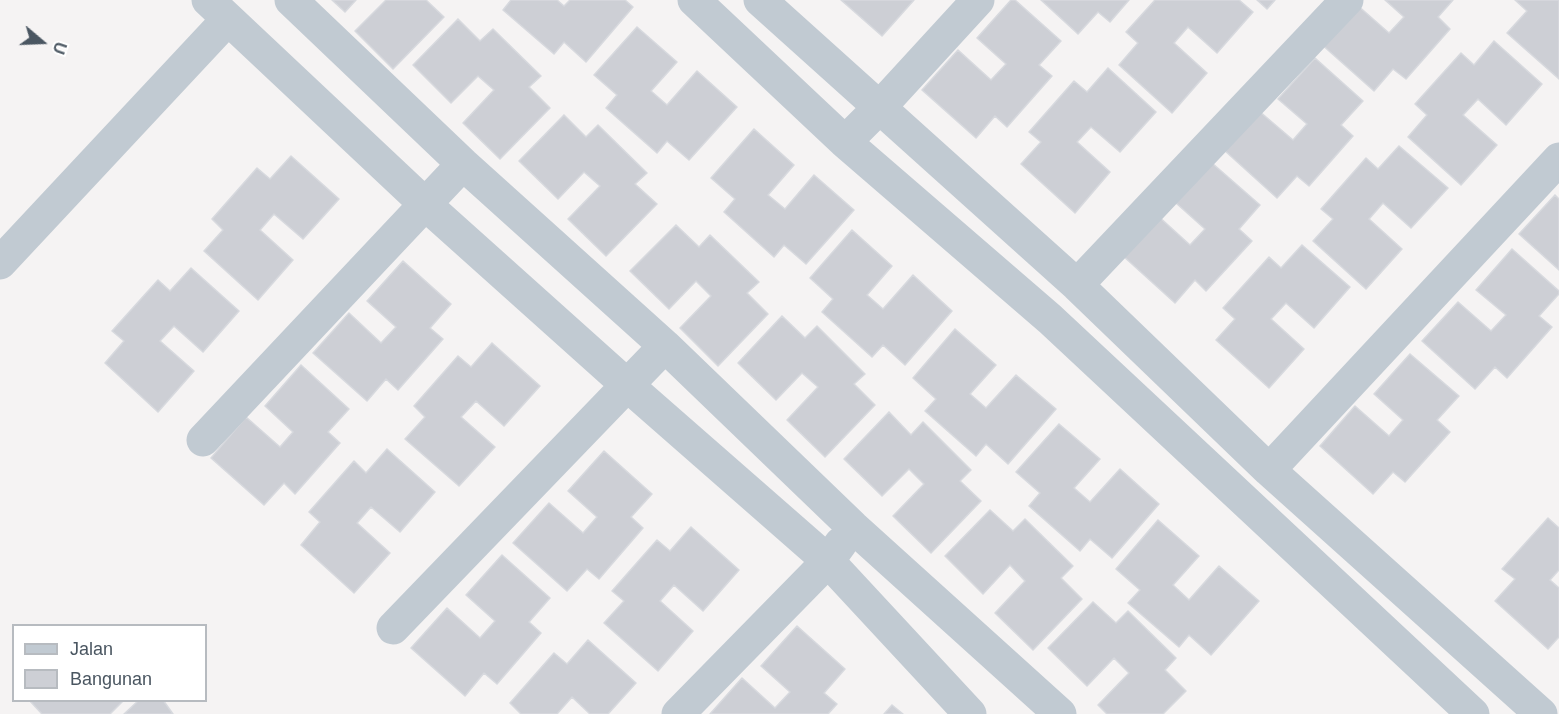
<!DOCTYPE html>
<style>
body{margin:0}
#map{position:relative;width:1559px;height:714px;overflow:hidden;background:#f5f3f3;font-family:Arial,sans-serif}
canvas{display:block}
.legend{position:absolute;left:12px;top:624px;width:195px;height:78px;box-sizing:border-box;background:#fff;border:2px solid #b7bbc0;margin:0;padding:8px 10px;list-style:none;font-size:18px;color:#4a5661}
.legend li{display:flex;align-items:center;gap:12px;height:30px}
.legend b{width:30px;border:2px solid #b7bbc0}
.north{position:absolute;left:12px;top:12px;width:60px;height:60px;-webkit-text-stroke:4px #fff;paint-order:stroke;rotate:109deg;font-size:16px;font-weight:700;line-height:24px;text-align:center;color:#4a5661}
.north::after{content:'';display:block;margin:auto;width:21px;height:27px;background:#4a5661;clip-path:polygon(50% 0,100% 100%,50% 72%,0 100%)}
</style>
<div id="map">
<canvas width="1559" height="714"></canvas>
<ul class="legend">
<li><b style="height:8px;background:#c1cad2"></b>Jalan</li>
<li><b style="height:16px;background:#cdcfd5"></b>Bangunan</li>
</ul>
<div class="north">U</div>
</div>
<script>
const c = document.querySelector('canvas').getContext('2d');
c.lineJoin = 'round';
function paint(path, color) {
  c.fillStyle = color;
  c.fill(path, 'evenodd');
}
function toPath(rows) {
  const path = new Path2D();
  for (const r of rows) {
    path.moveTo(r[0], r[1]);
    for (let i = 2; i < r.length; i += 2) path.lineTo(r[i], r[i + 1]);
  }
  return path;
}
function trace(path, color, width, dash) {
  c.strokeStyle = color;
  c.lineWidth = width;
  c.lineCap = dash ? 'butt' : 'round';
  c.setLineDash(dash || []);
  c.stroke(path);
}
const building = toPath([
 [332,0,356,0,345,12,332,0],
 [386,0,426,0,444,17,393,69,355,31,386,0],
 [511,0,557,0,564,6,570,0,625,0,633,7,586,62,564,42,554,54,503,10,511,0],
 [841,0,914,0,882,36,841,0],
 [1011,0,1015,0,1061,41,1039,65,1052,76,1007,127,995,116,976,138,922,90,958,50,991,80,1006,64,977,38,1011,0],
 [1041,0,1129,0,1110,22,1098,12,1078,34,1041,0],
 [1155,0,1239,0,1253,12,1217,53,1188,27,1174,43,1207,73,1172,113,1119,65,1138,43,1126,32,1155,0],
 [1257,0,1275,0,1267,9,1257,0],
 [1385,0,1453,0,1438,17,1450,29,1406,79,1393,69,1374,91,1320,43,1356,4,1389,33,1404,17,1385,0],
 [1515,0,1559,0,1559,79,1507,33,1527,11,1515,0],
 [458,19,480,41,493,29,541,76,529,87,550,108,500,159,463,123,494,90,478,76,451,103,413,65,458,19],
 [637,27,677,62,651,91,667,105,697,71,737,107,689,160,667,141,657,153,606,108,617,95,594,75,637,27],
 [1494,41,1542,84,1506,125,1478,99,1463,115,1497,145,1461,185,1408,137,1427,115,1415,104,1461,53,1474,65,1494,41],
 [1315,58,1363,101,1341,125,1353,136,1309,186,1297,176,1277,198,1224,150,1259,111,1293,140,1307,124,1278,99,1315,58],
 [1108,68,1156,112,1120,152,1091,127,1077,142,1110,172,1075,213,1021,164,1041,142,1029,132,1074,81,1087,92,1108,68],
 [564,115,586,137,598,125,647,173,635,184,657,204,606,256,568,219,600,186,584,172,558,199,519,161,564,115],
 [754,129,794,165,768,195,785,209,814,175,854,210,806,264,784,245,774,257,724,212,735,199,711,178,754,129],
 [1399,146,1448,188,1411,228,1383,203,1369,219,1402,249,1366,289,1313,241,1333,219,1321,209,1366,158,1378,169,1399,146],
 [291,156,339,199,303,239,274,214,260,230,293,260,258,300,204,251,223,230,212,219,257,168,270,179,291,156],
 [1212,163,1260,205,1239,229,1252,241,1206,291,1195,280,1175,303,1122,255,1157,215,1190,245,1205,229,1176,203,1212,163],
 [1555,195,1559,199,1559,270,1519,234,1555,195],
 [676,225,699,247,710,235,759,282,747,293,768,314,718,366,680,328,711,296,696,281,669,309,630,271,676,225],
 [852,230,892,266,867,295,883,309,913,275,952,311,905,365,883,345,872,357,822,312,833,299,810,278,852,230],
 [1302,245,1350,287,1314,328,1286,303,1271,319,1304,349,1269,388,1216,340,1235,319,1223,308,1269,257,1281,268,1302,245],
 [1512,249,1559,291,1559,294,1539,316,1552,327,1507,378,1495,367,1475,389,1422,341,1458,302,1491,331,1506,315,1476,290,1512,249],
 [403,261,451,304,430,328,443,339,398,390,386,379,367,401,313,353,349,313,381,343,396,327,367,301,403,261],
 [191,268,239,311,203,352,174,326,160,341,194,371,158,412,105,363,124,341,112,331,158,280,170,291,191,268],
 [782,316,805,338,817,326,865,374,854,384,875,405,825,457,787,420,818,387,802,373,776,400,738,363,782,316],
 [955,329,996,365,970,394,986,408,1016,375,1056,409,1008,464,986,444,976,456,925,411,936,399,913,378,955,329],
 [492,343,540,386,504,426,476,401,461,417,495,447,459,486,405,439,425,417,414,406,458,356,471,367,492,343],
 [1410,354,1459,396,1437,420,1450,432,1405,482,1393,472,1373,494,1320,446,1355,406,1389,436,1403,420,1374,394,1410,354],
 [301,365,349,409,328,432,340,443,295,494,284,483,264,505,211,458,246,417,280,447,293,432,265,406,301,365],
 [889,412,911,435,923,422,971,470,960,481,981,501,931,553,893,516,924,484,909,469,882,496,844,459,889,412],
 [1059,424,1100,459,1074,488,1090,502,1120,469,1159,504,1112,558,1090,539,1080,551,1029,506,1040,493,1016,472,1059,424],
 [387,449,435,492,400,532,371,507,357,523,390,553,354,593,301,545,320,522,309,512,354,461,366,473,387,449],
 [604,451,652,494,631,517,643,528,599,579,587,569,567,591,513,543,549,503,583,533,597,517,568,491,604,451],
 [990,510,1013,531,1025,519,1073,566,1061,578,1082,599,1033,650,995,613,1025,581,1010,565,983,594,945,556,990,510],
 [1548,518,1559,528,1559,570,1550,580,1559,588,1559,637,1548,649,1495,601,1515,579,1502,569,1548,518],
 [1158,520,1199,556,1173,585,1189,600,1219,566,1259,601,1211,655,1189,635,1179,647,1128,603,1140,590,1116,569,1158,520],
 [691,527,739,570,703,611,674,585,660,601,693,631,658,671,604,623,624,601,612,591,657,540,670,551,691,527],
 [502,555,550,598,529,622,541,633,497,684,484,673,465,696,411,648,447,608,480,638,495,621,466,595,502,555],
 [1093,602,1116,623,1128,611,1176,658,1165,670,1186,691,1163,714,1107,714,1098,705,1129,673,1114,658,1087,686,1048,648,1093,602],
 [797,626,845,669,824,693,837,704,828,714,710,714,742,678,775,708,790,692,761,666,797,626],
 [588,640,636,683,608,714,590,714,572,697,557,714,521,714,510,703,554,653,567,664,588,640],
 [29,700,124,700,110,714,42,714,29,700],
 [139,700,163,700,173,714,124,714,139,700],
 [892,705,903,714,884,714,892,705]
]);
paint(building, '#cdcfd5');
trace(building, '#d7d9de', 1.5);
trace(toPath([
 [208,0,425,204,627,385,828,561,970,714],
 [291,0,463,164,665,346,853,527,1060,714],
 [694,0,845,142,1050,319,1473,714],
 [760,0,1077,285,1269,470,1541,714],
 [845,142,879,108,978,0],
 [0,263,228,19],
 [1077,285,1347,0],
 [203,440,463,164],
 [1269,470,1559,159],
 [393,628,665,346],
 [678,714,828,561,841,543]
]), '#c1cad2', 33);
</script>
